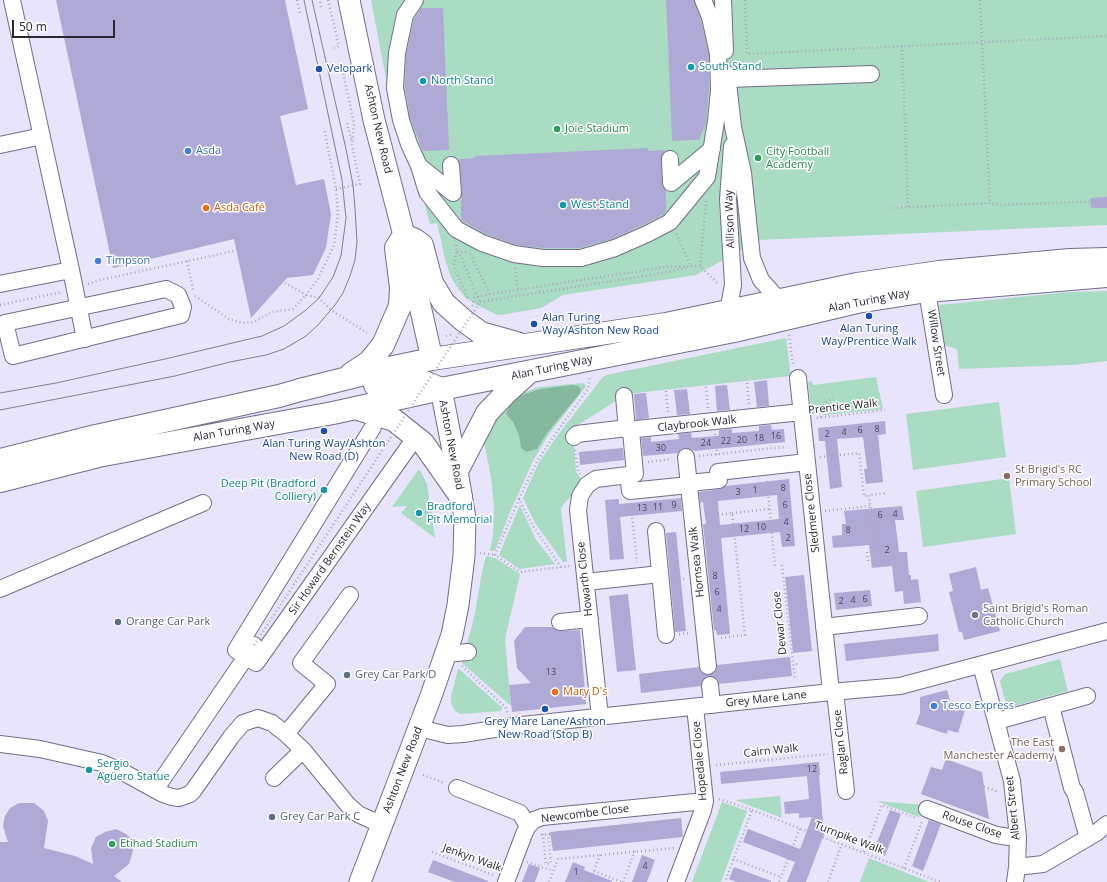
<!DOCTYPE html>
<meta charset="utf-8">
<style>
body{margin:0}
#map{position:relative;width:1107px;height:882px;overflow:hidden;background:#e7e4fc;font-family:"Open Sans",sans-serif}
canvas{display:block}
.scale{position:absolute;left:12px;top:20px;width:103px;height:18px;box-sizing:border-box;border:2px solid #282732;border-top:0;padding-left:5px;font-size:12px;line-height:14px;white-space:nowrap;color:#282732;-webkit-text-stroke:3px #fff;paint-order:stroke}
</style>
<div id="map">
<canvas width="1107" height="882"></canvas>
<div class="scale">50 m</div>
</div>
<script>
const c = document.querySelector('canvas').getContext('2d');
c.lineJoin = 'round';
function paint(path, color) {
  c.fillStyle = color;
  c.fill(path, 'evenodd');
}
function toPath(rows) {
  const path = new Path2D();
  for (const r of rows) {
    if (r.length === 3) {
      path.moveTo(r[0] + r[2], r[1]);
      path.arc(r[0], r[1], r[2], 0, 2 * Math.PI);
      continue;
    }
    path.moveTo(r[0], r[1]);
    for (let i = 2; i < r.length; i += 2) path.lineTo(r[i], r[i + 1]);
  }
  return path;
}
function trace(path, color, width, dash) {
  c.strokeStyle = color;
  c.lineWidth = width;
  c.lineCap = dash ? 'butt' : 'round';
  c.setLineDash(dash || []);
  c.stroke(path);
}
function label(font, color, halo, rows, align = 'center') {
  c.font = font + ' "Open Sans",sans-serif';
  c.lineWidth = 3;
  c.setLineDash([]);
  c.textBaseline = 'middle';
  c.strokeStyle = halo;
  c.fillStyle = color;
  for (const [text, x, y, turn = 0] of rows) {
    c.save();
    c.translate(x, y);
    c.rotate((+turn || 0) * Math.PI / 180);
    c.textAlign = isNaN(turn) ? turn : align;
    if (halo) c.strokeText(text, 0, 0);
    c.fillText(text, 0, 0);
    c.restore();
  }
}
paint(toPath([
 [371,0,1107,0,1107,225,759,240,696,275,563,295,541,308,501,315,495,314,475,304,465,297,457,287,451,277,446,263,437,223,430,224,424,202,393,115],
 [1107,291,1107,361,1072,365,959,369,957,349,944,345,939,305,1070,292],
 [786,338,791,376,627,394,573,428,576,472,581,479,573,490,570,498,565,502,561,509,567,562,563,562,535,523,523,498,538,464,557,436,602,378,606,375],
 [876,377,883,409,825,415,818,413,812,414,808,382,812,381,813,385],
 [583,383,586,385,585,388,549,434,533,461,510,512,495,551,490,551,493,535,494,506,491,478,484,442,486,432,506,404,522,393,539,387],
 [999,402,1006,457,913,470,906,414],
 [419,469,427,484,435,538,401,513,407,506,392,507],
 [1009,478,1016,534,923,547,916,491],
 [520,505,535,538,555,564,520,569,499,555],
 [486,556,497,559,520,574,505,639,511,706,462,663,474,618,482,572],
 [1060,659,1068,691,1011,707,1006,704,1000,681,1005,674],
 [458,669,459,669,499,705,502,707,501,711,460,714,455,711,451,703,451,696],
 [780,796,782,818,735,800],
 [876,801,924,805,919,817],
 [722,802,747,811,721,882,692,882],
 [869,858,929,882,860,882]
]), '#aadcc3');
paint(toPath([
 [572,385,578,386,581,389,580,393,547,433,537,449,526,452,521,448,519,435,513,422,506,414,511,403,522,395,540,389]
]), '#86b89f');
paint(toPath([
 [56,0,285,0,308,109,280,116,296,185,324,179,331,214,326,248,313,275,287,278,251,318,234,239,113,268],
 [666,0,694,0,701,20,709,55,709,90,706,123,699,140,672,141],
 [421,8,443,8,449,150,423,151,410,118,405,87,406,54,414,19],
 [648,148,648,151,665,150,661,159,662,183,663,188,666,190,666,211,664,214,643,225,612,239,580,248,544,248,516,245,486,234,461,220,461,198,462,192,460,164,459,159,475,158,475,156],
 [1107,197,1107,208,1091,208,1090,198],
 [767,380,769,406,757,407,754,382],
 [727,385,730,410,717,411,715,386],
 [687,389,690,414,677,415,674,390],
 [646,393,649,418,636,420,634,394],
 [885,421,886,434,878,435,883,482,866,484,864,469,867,469,863,437,837,439,842,487,830,489,825,441,819,441,818,428],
 [771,425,772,430,784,429,785,442,694,451,690,449,685,448,681,449,678,453,643,456,641,438,651,437,651,442,679,439,678,434,691,433,692,438,717,436,719,435,719,430,732,429,732,433,759,431,759,426],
 [623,448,624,460,580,465,579,452],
 [789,479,795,546,782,547,780,532,721,538,730,634,717,635,716,630,714,630,703,524,706,524,703,502,700,503,699,492,720,489,726,486],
 [777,495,779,519,720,525,718,501],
 [681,498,682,511,620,517,624,559,610,560,605,500,619,499,619,504],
 [902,506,904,520,895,520,899,552,907,552,909,575,911,575,911,580,918,579,921,602,904,604,903,591,895,592,892,566,872,568,869,545,833,548,832,536,842,535,842,524,846,524,844,511],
 [676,532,686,631,675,632,666,533],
 [976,567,981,590,988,588,1000,631,964,640,962,632,959,632,949,592,953,591,949,574],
 [804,575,812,651,793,653,785,577],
 [870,590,872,606,836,610,834,593],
 [628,594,636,670,617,672,609,596],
 [525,627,552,627,556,630,561,631,580,630,586,704,512,712,509,685,531,683,517,668,514,641],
 [938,634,939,651,846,661,844,644],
 [790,657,792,676,719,684,718,680,714,677,709,676,704,678,702,681,701,686,641,693,639,674,699,667,701,672,704,674,709,675,714,673,716,670,717,665],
 [947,690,950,701,966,707,958,733,948,730,947,734,916,724,920,713,920,697],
 [946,759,982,772,989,819,921,794,931,767,942,770],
 [819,762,820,775,819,775,824,834,806,882,787,882,795,862,743,842,748,829,800,849,812,817,799,818,799,813,785,814,784,802,809,799,807,776,721,784,720,772],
 [19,803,34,803,44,811,48,821,44,848,75,856,93,864,91,848,96,837,105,832,116,829,126,834,132,840,133,851,129,864,114,876,122,882,0,882,0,842,8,842,3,826,5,816,10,808],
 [890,810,901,814,885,856,873,852],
 [681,818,683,837,553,851,550,832],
 [929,820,941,824,923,871,912,866],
 [642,855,655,860,647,882,632,882],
 [433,860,488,881,488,882,455,882,428,872],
 [573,862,585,867,584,870,612,881,612,882,565,882],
 [529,864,540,868,535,882,522,882],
 [734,867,771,881,771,882,737,882,729,879]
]), '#afa9d5');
const minor = toPath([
 [12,0,71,270,85,339],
 [415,0,405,15,397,53,395,88,401,120,409,144,419,166,427,192,456,229,482,243,514,254,543,258,581,258,615,248,647,234,670,222,707,177,716,121,719,90,718,54,710,17,703,0],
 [723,0,725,51],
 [727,74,733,127,743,173,752,258,761,280,779,300],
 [728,79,871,74],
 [0,145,42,136],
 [670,159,671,183,712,149],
 [419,166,453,193,451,165],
 [0,284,71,270],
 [166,289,178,295,183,307,181,315,13,356,5,323,166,289],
 [927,291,944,395],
 [728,311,733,285,728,199,732,146],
 [798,378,807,462],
 [624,396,627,430,802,412],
 [373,427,236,650,256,663,410,445],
 [631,431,635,474,628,475,630,491,689,485],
 [574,437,577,434,627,428],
 [686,457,708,666],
 [689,483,719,480,718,472,807,462,831,692],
 [656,531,666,635],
 [586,582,660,574],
 [0,589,203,503],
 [560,622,590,619],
 [824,627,919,616],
 [445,654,468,652],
 [981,665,1012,781,1018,837,1017,867,1015,882],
 [710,685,712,705],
 [835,692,846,791],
 [1051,706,1072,788,1075,792,1088,838],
 [600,717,578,510,580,496,587,485,596,479,628,475],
 [997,721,1087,696],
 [419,728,448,735,463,734,513,726,831,692,900,686,1107,631],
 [286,734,327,684,301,663,350,595],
 [0,744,40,749,102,763,123,772,163,794,172,797,179,798,190,794,193,791,231,737,243,723,258,718,272,723,286,734,303,750,348,805,358,814,382,825],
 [274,778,303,750],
 [457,788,520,813,528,826],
 [155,790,254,645],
 [927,809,996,835,1009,837,1018,837],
 [1017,867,1043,864,1096,833,1107,824],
 [506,882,524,834,528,826,534,820,542,817,705,801],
 [676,882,703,810,705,801,695,707]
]);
const major = toPath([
 [349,0,374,120,404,235,432,359],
 [360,882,431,696,452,635,458,605,464,556,465,518,457,471,441,389]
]);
const highway = toPath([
 [351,374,369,362,383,345,400,306,401,288,396,248,404,235,415,240,422,245,432,283,444,303,463,320,481,333,517,343],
 [375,385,415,378,441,389],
 [358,409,394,420,423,443,461,497],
 [0,460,96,436,279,396,300,390,384,369,432,359,666,324,857,284,939,272,1070,260,1107,259],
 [457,471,487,413,508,391,527,374],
 [0,481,98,456,333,413,441,389,734,331,857,302,927,291,1107,276]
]);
trace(minor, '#726e88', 18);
trace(major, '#726e88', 23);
trace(highway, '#726e88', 24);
trace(toPath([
 [297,0,300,13],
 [328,0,339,46,334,48],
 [745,0,747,54,1107,36],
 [980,0,990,203],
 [320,2,321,8],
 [902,46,908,207],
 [347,123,352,142],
 [336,189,360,184,352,145,354,123,342,68,339,68],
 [706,201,700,266,717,283],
 [893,208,990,203,998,205,1107,201],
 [676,234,691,266],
 [456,245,456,252,467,252],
 [456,252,454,267,469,301],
 [457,252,461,256,475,291],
 [470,254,490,294],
 [187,261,193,290],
 [515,268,518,290],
 [285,283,306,295,318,279,334,245,338,214,336,189,324,128],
 [88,284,100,280,234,251],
 [195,296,229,319,243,323,254,322,272,312,293,309,306,295,319,298,331,310,367,333],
 [480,302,663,273,686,268],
 [0,305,62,292],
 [472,306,474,298,490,294,665,267,700,266],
 [789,335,793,365],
 [446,336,453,334],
 [747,383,749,404],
 [706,387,708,408],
 [666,391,668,412],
 [821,417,823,405,827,401,833,398],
 [817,418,885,410],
 [715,434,717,455],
 [575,450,578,470,580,474],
 [699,456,784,447],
 [820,457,859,453,864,496,869,495],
 [648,462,672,459],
 [767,481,775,566],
 [519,499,536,463,556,433,588,389,590,376],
 [631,506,637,562],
 [419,513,4],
 [825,511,870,506],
 [423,513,446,509],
 [732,513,769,509],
 [706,516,732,513,745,635,720,638],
 [480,553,495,555],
 [868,561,867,552,875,551,869,495,887,493],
 [782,565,795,679],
 [561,567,533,526,519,499,495,555,520,572,570,566],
 [675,580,686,579],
 [679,634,690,633],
 [796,664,798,664],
 [462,666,505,707,508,714],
 [716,765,828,754],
 [423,775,444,783],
 [984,787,999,792],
 [719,799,752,810,725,882],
 [752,810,940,882],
 [543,834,546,864,551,863,548,834],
 [541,835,682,820],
 [432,852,493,875],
 [864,852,882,805,916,818],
 [733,859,781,877],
 [527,862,553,871],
 [904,868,922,822],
 [594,871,622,882],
 [549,882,558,859,675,848],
 [590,882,600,855],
 [623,882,635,851],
 [779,882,800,828],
 [828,882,842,844]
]), '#aaa8bb', 2.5, [1, 3]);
trace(minor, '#fff', 16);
trace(major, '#fff', 21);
trace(highway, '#fff', 22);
trace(toPath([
 [0,393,56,383,165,359,262,336,284,326,306,310,319,298,333,277,341,256,346,218,342,180,304,0],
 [0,410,175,376,230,362,266,355,284,349,306,336,318,325,335,305,343,293,350,276,355,260,357,242,355,208,353,185,346,149,312,0]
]), '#807e8f', 1);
trace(toPath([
 [254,645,480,302,475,291]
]), '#aaa8bb', 2.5, [1, 3]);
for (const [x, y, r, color] of [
 [691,67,4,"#0f9aa8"],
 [319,69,4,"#1a4fb4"],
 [423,81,4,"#0f9aa8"],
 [557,129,4,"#2e9e5b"],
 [188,151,4,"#3f7fe0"],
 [758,158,4,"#2e9e5b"],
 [563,205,4,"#0f9aa8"],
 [206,208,4,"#e8710a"],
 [98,261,4,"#3f7fe0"],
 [869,316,4,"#1a4fb4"],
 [534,324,4,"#1a4fb4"],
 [324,431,4,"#1a4fb4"],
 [1007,476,4,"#8d6e63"],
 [324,490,4,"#0f9aa8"],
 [419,513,4,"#0f9aa8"],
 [975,615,4,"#6b7280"],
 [118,622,4,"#5c6f8a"],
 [347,675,4,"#5c6f8a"],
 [555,692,4,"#e8710a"],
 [934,706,4,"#3f7fe0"],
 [545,709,4,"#1a4fb4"],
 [1062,749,4,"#8d6e63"],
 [89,770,4,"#0f9aa8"],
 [272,817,4,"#5c6f8a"],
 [112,844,4,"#2e9e5b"]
]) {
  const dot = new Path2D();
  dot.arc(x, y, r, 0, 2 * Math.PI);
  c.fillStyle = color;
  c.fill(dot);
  trace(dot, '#fff', 1.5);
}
label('9px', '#4a485b', null, [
 ["8",877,429],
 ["6",860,430],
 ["4",844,432],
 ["2",827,434],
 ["16",776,436],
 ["18",759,438],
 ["20",742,440],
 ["22",726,441],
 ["24",706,443],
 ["30",661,448],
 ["8",783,488],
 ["1",755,490],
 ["3",738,492],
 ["9",674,505],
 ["6",785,505],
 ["11",658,507],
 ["13",642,508],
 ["4",895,514],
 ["6",880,515],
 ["4",786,522],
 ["10",761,527],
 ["12",744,529],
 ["8",848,530],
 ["2",788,538],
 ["2",887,550],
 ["8",715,576],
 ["6",717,592],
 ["6",865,599],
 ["4",853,600],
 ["2",841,601],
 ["4",719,609],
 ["13",551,672],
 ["12",812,769],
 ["4",645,866],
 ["1",576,872]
]);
label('11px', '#0d838f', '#fff', [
 ["South Stand",699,67],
 ["North Stand",431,81],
 ["West Stand",571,205],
 ["Deep Pit (Bradford",316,484,"right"],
 ["Colliery)",316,497,"right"],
 ["Bradford",427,507],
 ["Pit Memorial",427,520],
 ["Sergio",97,764],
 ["Agüero Statue",97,777]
], 'left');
label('11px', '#164399', '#fff', [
 ["Velopark",327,69,"left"],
 ["Alan Turing",542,318,"left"],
 ["Way/Ashton New Road",542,331,"left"],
 ["Alan Turing",869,329],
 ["Way/Prentice Walk",869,342],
 ["Alan Turing Way/Ashton",324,444],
 ["New Road (D)",324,457],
 ["Grey Mare Lane/Ashton",545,722],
 ["New Road (Stop B)",545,735]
]);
label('11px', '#282732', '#fff', [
 ["Ashton New Road",378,129,77],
 ["Allison Way",730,219,-92],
 ["Alan Turing Way",869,301,-11],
 ["Willow Street",936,343,81],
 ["Alan Turing Way",552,368,-12],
 ["Prentice Walk",843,407,-6],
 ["Claybrook Walk",697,424,-6],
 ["Alan Turing Way",234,431,-10],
 ["Ashton New Road",451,445,79],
 ["Sledmere Close",812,513,-96],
 ["Sir Howard Bernstein Way",330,559,-55],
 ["Hornsea Walk",697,562,-96],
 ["Howarth Close",585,579,-96],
 ["Dewar Close",780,623,-96],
 ["Grey Mare Lane",766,699,-6],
 ["Raglan Close",841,742,-96],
 ["Cairn Walk",771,751,-6],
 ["Hopedale Close",700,761,-95],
 ["Ashton New Road",403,770,-69],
 ["Albert Street",1013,808,-96],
 ["Newcombe Close",585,814,-7],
 ["Rouse Close",972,825,19],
 ["Turnpike Walk",849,838,21],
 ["Jenkyn Walk",472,858,20]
]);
label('11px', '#27864d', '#fff', [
 ["Joie Stadium",565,129],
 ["City Football",766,152],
 ["Academy",766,165],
 ["Etihad Stadium",120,844]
], 'left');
label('11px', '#366cbe', '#fff', [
 ["Asda",196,151],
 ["Timpson",106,261],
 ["Tesco Express",942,706]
], 'left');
label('11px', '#c56008', '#fff', [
 ["Asda Café",214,208],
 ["Mary D's",563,692]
], 'left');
label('11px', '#785e54', '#fff', [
 ["St Brigid's RC",1015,470],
 ["Primary School",1015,483],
 ["The East",1054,743,"right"],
 ["Manchester Academy",1054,756,"right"]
], 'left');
label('11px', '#5b616d', '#fff', [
 ["Saint Brigid's Roman",983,609],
 ["Catholic Church",983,622]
], 'left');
label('11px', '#4e5e75', '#fff', [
 ["Orange Car Park",126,622],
 ["Grey Car Park D",355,675],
 ["Grey Car Park C",280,817]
], 'left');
</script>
